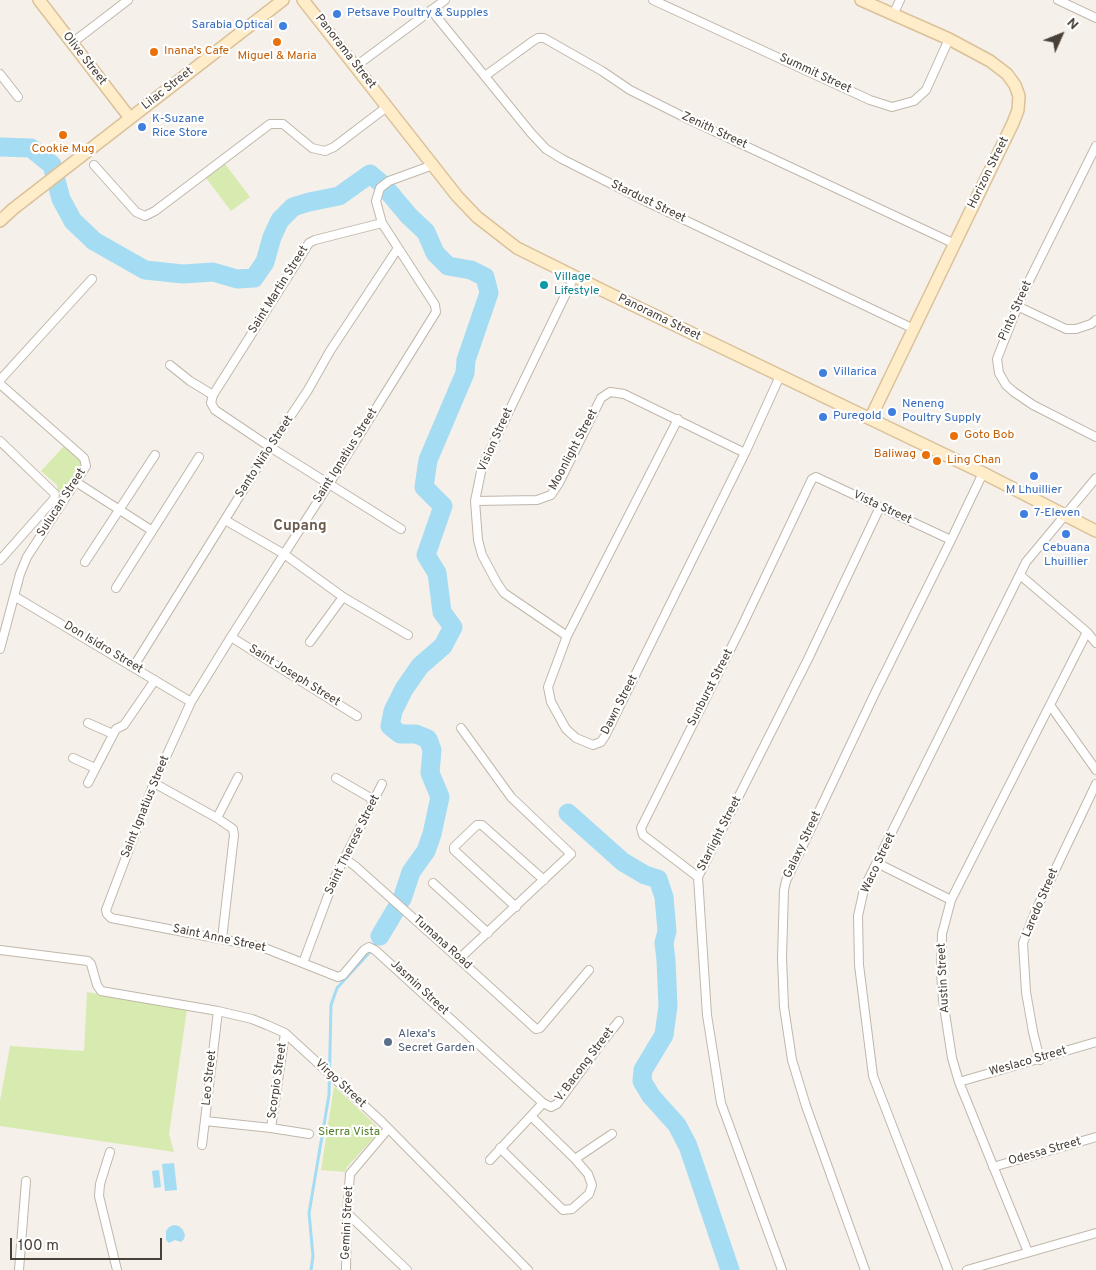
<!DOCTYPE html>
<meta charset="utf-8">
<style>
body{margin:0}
#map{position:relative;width:1096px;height:1270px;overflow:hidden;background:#f5f0e9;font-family:Overpass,sans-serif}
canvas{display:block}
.north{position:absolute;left:1036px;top:10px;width:50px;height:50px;-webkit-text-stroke:4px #fff;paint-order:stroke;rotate:46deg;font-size:14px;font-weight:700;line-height:20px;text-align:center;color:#494037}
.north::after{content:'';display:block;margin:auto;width:18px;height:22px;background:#494037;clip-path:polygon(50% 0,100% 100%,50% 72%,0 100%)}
.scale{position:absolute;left:10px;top:1238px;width:152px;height:22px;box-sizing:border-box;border:2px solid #494037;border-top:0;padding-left:6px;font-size:15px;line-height:18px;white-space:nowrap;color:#494037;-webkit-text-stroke:4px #fff;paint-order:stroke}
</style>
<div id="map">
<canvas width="1096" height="1270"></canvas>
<div class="north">N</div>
<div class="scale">100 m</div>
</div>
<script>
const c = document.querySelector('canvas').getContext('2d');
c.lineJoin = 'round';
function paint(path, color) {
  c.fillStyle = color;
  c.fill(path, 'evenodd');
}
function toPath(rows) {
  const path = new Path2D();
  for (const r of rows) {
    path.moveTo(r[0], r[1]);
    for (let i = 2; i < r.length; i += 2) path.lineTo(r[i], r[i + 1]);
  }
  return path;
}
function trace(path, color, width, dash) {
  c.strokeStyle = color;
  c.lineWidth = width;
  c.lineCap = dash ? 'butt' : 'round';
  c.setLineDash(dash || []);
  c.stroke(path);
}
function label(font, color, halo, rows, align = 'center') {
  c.font = font + ' Overpass,sans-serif';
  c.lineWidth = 4.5;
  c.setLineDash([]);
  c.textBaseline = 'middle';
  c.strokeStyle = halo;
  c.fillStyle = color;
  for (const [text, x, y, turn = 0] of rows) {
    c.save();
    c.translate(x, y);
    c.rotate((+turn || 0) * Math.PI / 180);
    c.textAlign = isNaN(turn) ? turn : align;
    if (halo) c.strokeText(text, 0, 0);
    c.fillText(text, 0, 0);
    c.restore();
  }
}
paint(toPath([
 [225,164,250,197,231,211,206,178],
 [64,446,81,460,82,465,64,494,58,491,57,485,41,471],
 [87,992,187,1009,169,1134,174,1152,0,1126,0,1101,10,1046,84,1051],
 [334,1086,381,1130,347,1167,345,1172,321,1170]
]), '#d7ebb1');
paint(toPath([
 [174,1163,177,1190,165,1191,162,1164],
 [159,1170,161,1187,154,1188,152,1171],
 [174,1225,179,1226,183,1230,185,1235,184,1239,181,1242,175,1240,169,1243,166,1240,166,1231,169,1227]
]), '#a4dcf3');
trace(toPath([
 [311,1270,313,1256,309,1213,329,1095,331,1005,337,988,370,952,380,936]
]), '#a4dcf3', 3);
trace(toPath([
 [0,147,31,148,52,165,61,199,73,221,94,241,145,270,183,274,213,272,237,279,254,278,265,262,272,237,280,220,293,207,309,202,339,196,370,174,382,184,409,216,426,232,435,253,448,266,471,270,485,277,489,293,466,360,465,373,428,460,424,487,443,506,426,555,437,573,442,612,453,627,443,646,420,666,404,689,393,711,390,726,400,734,416,734,428,739,432,750,430,773,440,797,432,834,426,851,411,872,402,899],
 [568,813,623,862,645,875,658,879,664,897,667,931,664,943,666,960,668,1006,664,1035,643,1070,642,1081,651,1096,677,1125,688,1146,730,1270],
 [380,936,396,909]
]), '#a4dcf3', 19);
const street = toPath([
 [653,0,870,100,892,107,914,101,926,90,949,39],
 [1058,0,1096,18],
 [431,10,531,133,546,149,562,159,649,203,914,329],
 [893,15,900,0],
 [72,43,128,0],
 [356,66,445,0],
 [0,74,18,97],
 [485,76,533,41,538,38,544,38,602,71,630,90,690,120,955,244],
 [1096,146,1022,295,997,359,999,373,1006,385,1014,392,1033,405,1096,437],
 [94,165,136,212,145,216,155,211,270,124,283,124,312,148,325,151,334,147,388,106],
 [433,165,389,181,380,188,376,201,382,223,435,305,436,312,329,484,231,637,191,702,154,783,106,910,107,914,111,918,262,947,338,977,343,975,364,950,369,947,375,950,543,1103,551,1107,557,1104,602,1042,619,1021],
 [382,223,315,240,309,243,213,395,211,403,215,410,270,447,401,529],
 [1017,306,1066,329,1076,329,1091,324,1096,320],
 [170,365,190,381,213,395],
 [0,380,92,279],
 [0,384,84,458,86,466,27,557,20,574,0,649],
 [678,419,567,636,548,687,551,702,566,729,576,738,593,745,601,742,605,736,745,453,780,376],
 [0,441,55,494,54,499,0,560],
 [76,482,151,530],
 [475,501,537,500,551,495,559,483,601,398,610,392,624,394,745,453],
 [225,520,284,554,343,597,408,635],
 [85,562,155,455],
 [1020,575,1087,632,1096,643],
 [116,588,199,457],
 [14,596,191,702],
 [567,636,504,593,497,583,482,555,478,540,475,501,482,467,574,277],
 [231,637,357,716],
 [310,642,343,597],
 [134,666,270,447,308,390,330,351,398,248],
 [1050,705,1096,770],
 [88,723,113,734],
 [73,758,95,768],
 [336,778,374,800],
 [88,783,116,729,124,725,155,680],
 [154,783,217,818,233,829,234,835,222,939],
 [217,818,238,777],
 [345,859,355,866,459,959,536,1029,540,1028,589,970],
 [877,863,951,900],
 [698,877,643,835,641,828,742,626,812,479,816,477,951,540],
 [433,883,488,933],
 [516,907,454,850,454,847,477,825,482,825,544,880],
 [0,950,88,961,91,964,97,985,101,991,218,1011,252,1019,267,1025,285,1033,382,1122,528,1270],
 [459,959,571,854,511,797,461,728],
 [303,963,335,877,382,784],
 [1040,1060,1033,1032,1026,992,1023,943,1036,910,1096,784],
 [959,1082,1096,1042],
 [205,1121,271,1128,309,1134],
 [271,1128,285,1033],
 [202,1145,218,1011],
 [500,1148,563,1210,572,1209,589,1194,592,1185,588,1174,575,1159,531,1116],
 [110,1152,100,1184,99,1196,117,1270],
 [575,1159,612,1134],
 [490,1160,543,1103],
 [993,1167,1096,1137],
 [347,1213,407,1270],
 [1028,1252,959,1082,952,1058,943,1000,941,973,942,934,951,900,1087,632],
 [19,1270,26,1181],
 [346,1270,347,1213,350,1174,388,1129],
 [782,1270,721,1103,707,1015,698,877,808,659,880,507],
 [865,1270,806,1106,792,1060,784,1007,782,958,784,890,786,881,875,693,951,540,983,473],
 [948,1270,873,1076,859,965,858,916,864,889,869,878,1026,562,1096,478],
 [967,1270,1096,1233]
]);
const secondary = toPath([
 [39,0,130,118],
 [303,0,457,196,477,217,517,248,608,293,983,473,1096,531],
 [861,0,949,39,990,61,1007,74,1015,85,1019,96,1018,110,1013,123,870,419],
 [0,221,13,209,283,0]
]);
trace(street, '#c1b7ab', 10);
trace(secondary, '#dac19a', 14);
trace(street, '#fff', 8);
trace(secondary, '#ffecc9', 11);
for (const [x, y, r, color] of [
 [337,14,5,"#3f7fe0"],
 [283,26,5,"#3f7fe0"],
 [277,42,5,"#e8710a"],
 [154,52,5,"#e8710a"],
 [142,127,5,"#3f7fe0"],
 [63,135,5,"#e8710a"],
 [544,285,5,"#0f9aa8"],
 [823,373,5,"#3f7fe0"],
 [892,412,5,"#3f7fe0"],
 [823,417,5,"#3f7fe0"],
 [954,436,5,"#e8710a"],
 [926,455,5,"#e8710a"],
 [937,461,5,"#e8710a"],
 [1034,476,5,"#3f7fe0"],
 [1024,514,5,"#3f7fe0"],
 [1066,534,5,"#3f7fe0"],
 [388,1042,5,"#5c6f8a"]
]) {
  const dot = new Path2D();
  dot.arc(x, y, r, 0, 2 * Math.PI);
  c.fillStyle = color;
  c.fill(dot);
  trace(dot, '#fff', 2);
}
label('12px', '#366cbe', '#fff', [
 ["Petsave Poultry & Supples",347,14],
 ["Sarabia Optical",273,26,"right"],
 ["K-Suzane",152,120],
 ["Rice Store",152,134],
 ["Villarica",833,373],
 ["Neneng",902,405],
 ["Poultry Supply",902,419],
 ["Puregold",833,417],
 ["M Lhuillier",1034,491,"center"],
 ["7-Eleven",1034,514],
 ["Cebuana",1066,549,"center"],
 ["Lhuillier",1066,563,"center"]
], 'left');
label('12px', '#c56008', '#fff', [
 ["Inana's Cafe",164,52],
 ["Miguel & Maria",277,57,"center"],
 ["Cookie Mug",63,150,"center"],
 ["Goto Bob",964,436],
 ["Baliwag",916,455,"right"],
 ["Ling Chan",947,461]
], 'left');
label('12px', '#494037', '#fff', [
 ["Panorama Street",345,52,52],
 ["Olive Street",84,59,52],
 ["Summit Street",815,74,25],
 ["Lilac Street",168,89,-38],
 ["Zenith Street",714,131,25],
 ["Horizon Street",989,173,-64],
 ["Stardust Street",648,202,26],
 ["Saint Martin Street",279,290,-58],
 ["Pinto Street",1016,311,-66],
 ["Panorama Street",659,318,26],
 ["Vision Street",496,440,-66],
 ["Moonlight Street",574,450,-62],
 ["Saint Ignatius Street",346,456,-58],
 ["Santo Niño Street",265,457,-57],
 ["Sulucan Street",62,503,-57],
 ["Vista Street",882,508,25],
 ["Don Isidro Street",103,648,31],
 ["Saint Joseph Street",294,676,32],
 ["Sunburst Street",711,688,-63],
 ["Dawn Street",620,705,-63],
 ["Saint Ignatius Street",146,807,-68],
 ["Starlight Street",720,834,-63],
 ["Saint Therese Street",353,845,-64],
 ["Galaxy Street",803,845,-65],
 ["Waco Street",879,863,-65],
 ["Laredo Street",1041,903,-67],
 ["Saint Anne Street",219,939,12],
 ["Tumana Road",442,943,42],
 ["Austin Street",944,978,-93],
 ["Jasmin Street",419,988,43],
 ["Weslaco Street",1028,1062,-16],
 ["V. Bacong Street",585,1065,-53],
 ["Leo Street",210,1078,-84],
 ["Scorpio Street",278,1081,-82],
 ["Virgo Street",340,1084,43],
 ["Odessa Street",1045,1152,-16],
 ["Gemini Street",348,1223,-87]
]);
label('12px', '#0d838f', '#fff', [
 ["Village",554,278],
 ["Lifestyle",554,292]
], 'left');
label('12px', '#4e5e75', '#fff', [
 ["Alexa's",398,1035],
 ["Secret Garden",398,1049]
], 'left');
label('12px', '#527e27', '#fff', [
 ["Sierra Vista",349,1133]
]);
label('bold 15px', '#6d5d4e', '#fff', [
 ["Cupang",300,527]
]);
</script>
